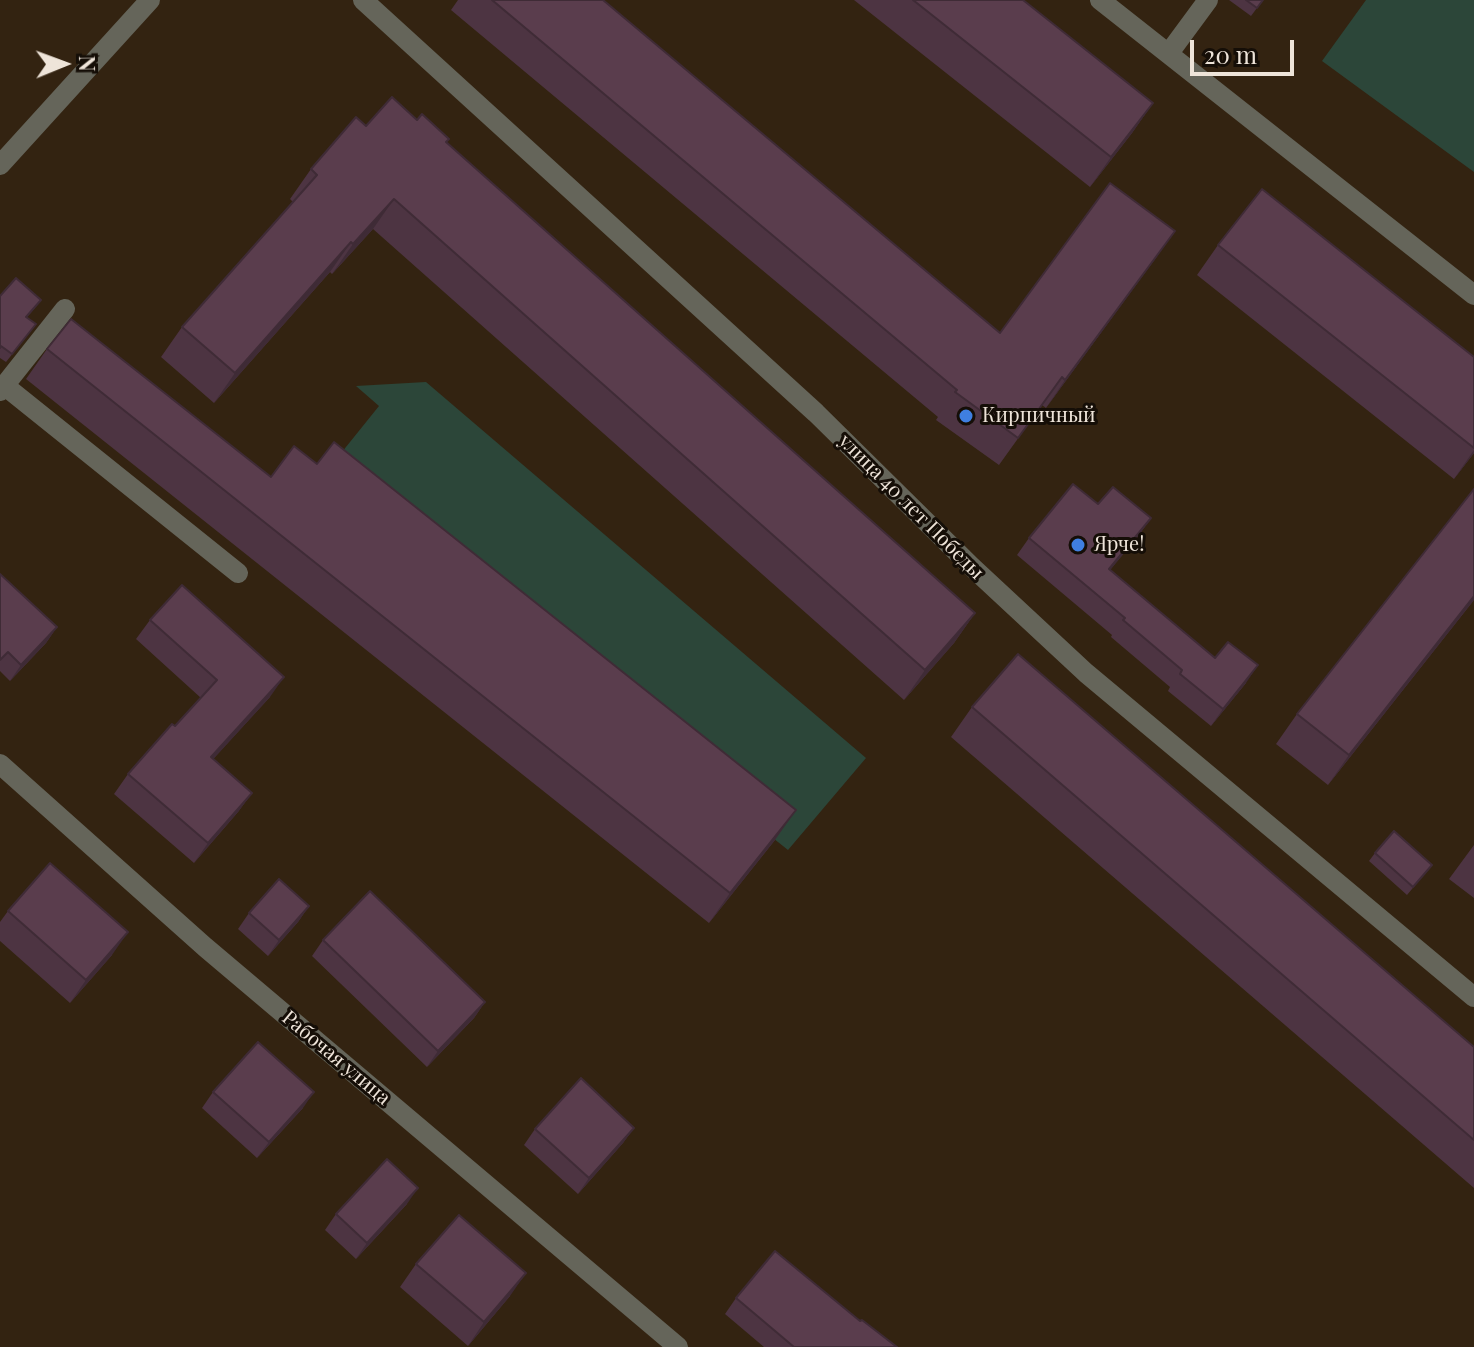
<!DOCTYPE html>
<meta charset="utf-8">
<style>
body{margin:0}
#map{position:relative;width:1474px;height:1347px;overflow:hidden;background:#332311;font-family:"Playfair Display",serif}
canvas{display:block}
.north{position:absolute;left:24px;top:24px;width:80px;height:80px;-webkit-text-stroke:6px #150e07;paint-order:stroke;rotate:89deg;font-size:22px;font-weight:700;line-height:32px;text-align:center;color:#eee4d9}
.north::after{content:'';display:block;margin:auto;width:28px;height:36px;background:#eee4d9;clip-path:polygon(50% 0,100% 100%,50% 72%,0 100%)}
.scale{position:absolute;left:1190px;top:40px;width:104px;height:36px;box-sizing:border-box;border:4px solid #eee4d9;border-top:0;padding-left:10px;font-size:24px;line-height:28px;white-space:nowrap;color:#eee4d9;-webkit-text-stroke:6px #150e07;paint-order:stroke}
</style>
<div id="map">
<canvas width="1474" height="1347"></canvas>
<div class="north">N</div>
<div class="scale">20 m</div>
</div>
<script>
const c = document.querySelector('canvas').getContext('2d');
c.lineJoin = 'round';
function paint(path, color) {
  c.fillStyle = color;
  c.fill(path, 'evenodd');
}
function toPath(rows) {
  const path = new Path2D();
  for (const r of rows) {
    path.moveTo(r[0], r[1]);
    for (let i = 2; i < r.length; i += 2) path.lineTo(r[i], r[i + 1]);
  }
  return path;
}
function trace(path, color, width, dash) {
  c.strokeStyle = color;
  c.lineWidth = width;
  c.lineCap = dash ? 'butt' : 'round';
  c.setLineDash(dash || []);
  c.stroke(path);
}
function label(font, color, halo, rows, align = 'center') {
  c.font = font + ' "Playfair Display",serif';
  c.lineWidth = 6;
  c.setLineDash([]);
  c.textBaseline = 'middle';
  c.strokeStyle = halo;
  c.fillStyle = color;
  for (const [text, x, y, turn = 0] of rows) {
    c.save();
    c.translate(x, y);
    c.rotate((+turn || 0) * Math.PI / 180);
    c.textAlign = isNaN(turn) ? turn : align;
    if (halo) c.strokeText(text, 0, 0);
    c.fillText(text, 0, 0);
    c.restore();
  }
}
paint(toPath([
 [1366,0,1474,0,1474,172,1322,61],
 [426,382,866,758,788,850,321,478,379,406,356,386]
]), '#2c4639');
trace(toPath([
 [363,0,816,413,972,567,1086,673,1474,997],
 [1100,0,1474,295],
 [1169,53,1208,0],
 [0,165,150,0],
 [5,386,238,573],
 [0,391,65,309],
 [0,764,205,947,678,1347]
]), '#65655a', 20);
paint(toPath([
 [458,0,603,0,1000,333,1175,231,1046,408,1042,405,999,465,936,420,938,417,451,10],
 [854,0,1023,0,1153,103,1132,133,1090,187],
 [1229,0,1263,0,1251,16],
 [417,120,446,143,975,613,954,643,904,700,373,229,332,274,330,272,214,403,161,357,182,327,293,202,290,199,311,169,366,126],
 [1218,245,1474,357,1474,453,1454,479,1197,275],
 [0,296,35,308,27,317,30,332,6,362,0,358],
 [47,349,271,477,317,464,775,840,709,923,26,379],
 [1098,504,1151,518,1139,535,1110,570,1246,683,1211,726,1168,691,1170,687,1111,637,1112,635,1017,555,1029,538],
 [0,574,57,627,46,643,10,681,0,671],
 [1474,600,1328,785,1276,744,1297,714],
 [150,620,270,697,213,759,252,793,238,812,194,863,114,794,128,774,175,726,201,698,136,639],
 [972,707,1474,1047,1474,1188,951,737],
 [1474,845,1474,898,1449,879],
 [1375,853,1432,865,1407,895,1369,861],
 [309,906,298,922,268,956,238,929,249,913],
 [8,911,112,955,70,1003,0,941,0,922],
 [323,940,485,1002,474,1018,427,1067,312,956],
 [213,1092,303,1108,257,1158,202,1108],
 [634,1128,623,1143,578,1194,524,1145,535,1129],
 [407,1204,356,1259,325,1230,336,1214],
 [416,1264,510,1296,468,1346,400,1287],
 [736,1298,860,1321,897,1347,764,1347,725,1314]
]), '#4d3442');
paint(toPath([
 [1153,103,1132,133,1090,187,1111,157],
 [394,199,373,229,332,274,353,244],
 [1175,231,1156,258,1046,408,1065,380],
 [351,242,330,272,214,403,235,373],
 [1474,450,1474,453,1454,479],
 [1151,518,1139,535,1097,586,1109,569],
 [1474,596,1474,600,1328,785,1349,755],
 [975,613,954,643,904,700,925,670],
 [57,627,46,643,10,681,21,665],
 [1258,665,1246,683,1211,726,1223,709],
 [284,677,270,697,197,777,211,757],
 [252,793,238,812,194,863,208,843],
 [796,810,775,840,709,923,730,893],
 [309,906,298,922,268,956,279,940],
 [128,932,112,955,70,1003,86,980],
 [485,1002,474,1018,427,1067,438,1051],
 [314,1092,303,1108,257,1158,269,1142],
 [634,1128,623,1143,578,1194,589,1178],
 [418,1188,407,1204,356,1259,367,1243],
 [526,1273,510,1296,468,1346,484,1322]
]), '#3f2b36');
const building = toPath([
 [492,0,603,0,1000,333,1110,183,1175,231,1065,380,1062,377,1018,438,955,392,957,390,492,0],
 [913,0,1023,0,1153,103,1111,157,913,0],
 [1246,0,1263,0,1257,8,1246,0],
 [392,97,417,120,422,114,449,139,446,142,975,613,925,670,394,199,353,244,351,242,235,373,182,327,317,175,311,169,356,117,366,126,392,97],
 [1262,189,1474,357,1474,448,1218,245,1262,189],
 [16,278,41,300,26,317,36,324,12,354,1,346,0,348,0,296,16,278],
 [71,319,271,477,294,446,317,464,334,442,796,810,730,893,47,349,71,319],
 [1073,484,1098,504,1113,487,1151,518,1109,569,1215,658,1228,642,1258,665,1223,709,1180,674,1182,670,1123,620,1125,618,1029,538,1073,484],
 [1474,489,1474,596,1349,755,1297,714,1474,489],
 [0,574,57,627,21,665,8,652,0,660,0,574],
 [182,585,284,677,211,757,252,793,208,843,128,774,172,724,175,726,217,680,150,620,182,585],
 [1018,654,1474,1047,1474,1140,972,707,1018,654],
 [1394,831,1432,865,1413,887,1375,853,1394,831],
 [50,863,128,932,86,980,8,911,50,863],
 [279,879,309,906,279,940,249,913,279,879],
 [370,891,485,1002,438,1051,323,940,370,891],
 [258,1042,314,1092,269,1142,213,1092,258,1042],
 [581,1078,634,1128,589,1178,535,1129,581,1078],
 [387,1159,418,1188,367,1243,336,1214,387,1159],
 [459,1215,526,1273,484,1322,416,1264,459,1215],
 [775,1251,860,1321,862,1320,897,1347,794,1347,736,1298,775,1251]
]);
paint(building, '#5a3d4d');
trace(building, '#3f2b36', 2);
for (const [x, y, r, color] of [
 [966,416,8,"#3f7fe0"],
 [1078,545,8,"#3f7fe0"]
]) {
  const dot = new Path2D();
  dot.arc(x, y, r, 0, 2 * Math.PI);
  c.fillStyle = color;
  c.fill(dot);
  trace(dot, '#150e07', 3);
}
label('20px', '#eee4d9', '#150e07', [
 ["Кирпичный",982,416],
 ["Ярче!",1094,545]
], 'left');
label('20px', '#eee4d9', '#150e07', [
 ["улица 40 лет Победы",911,507,45],
 ["Рабочая улица",336,1058,40]
]);
</script>
